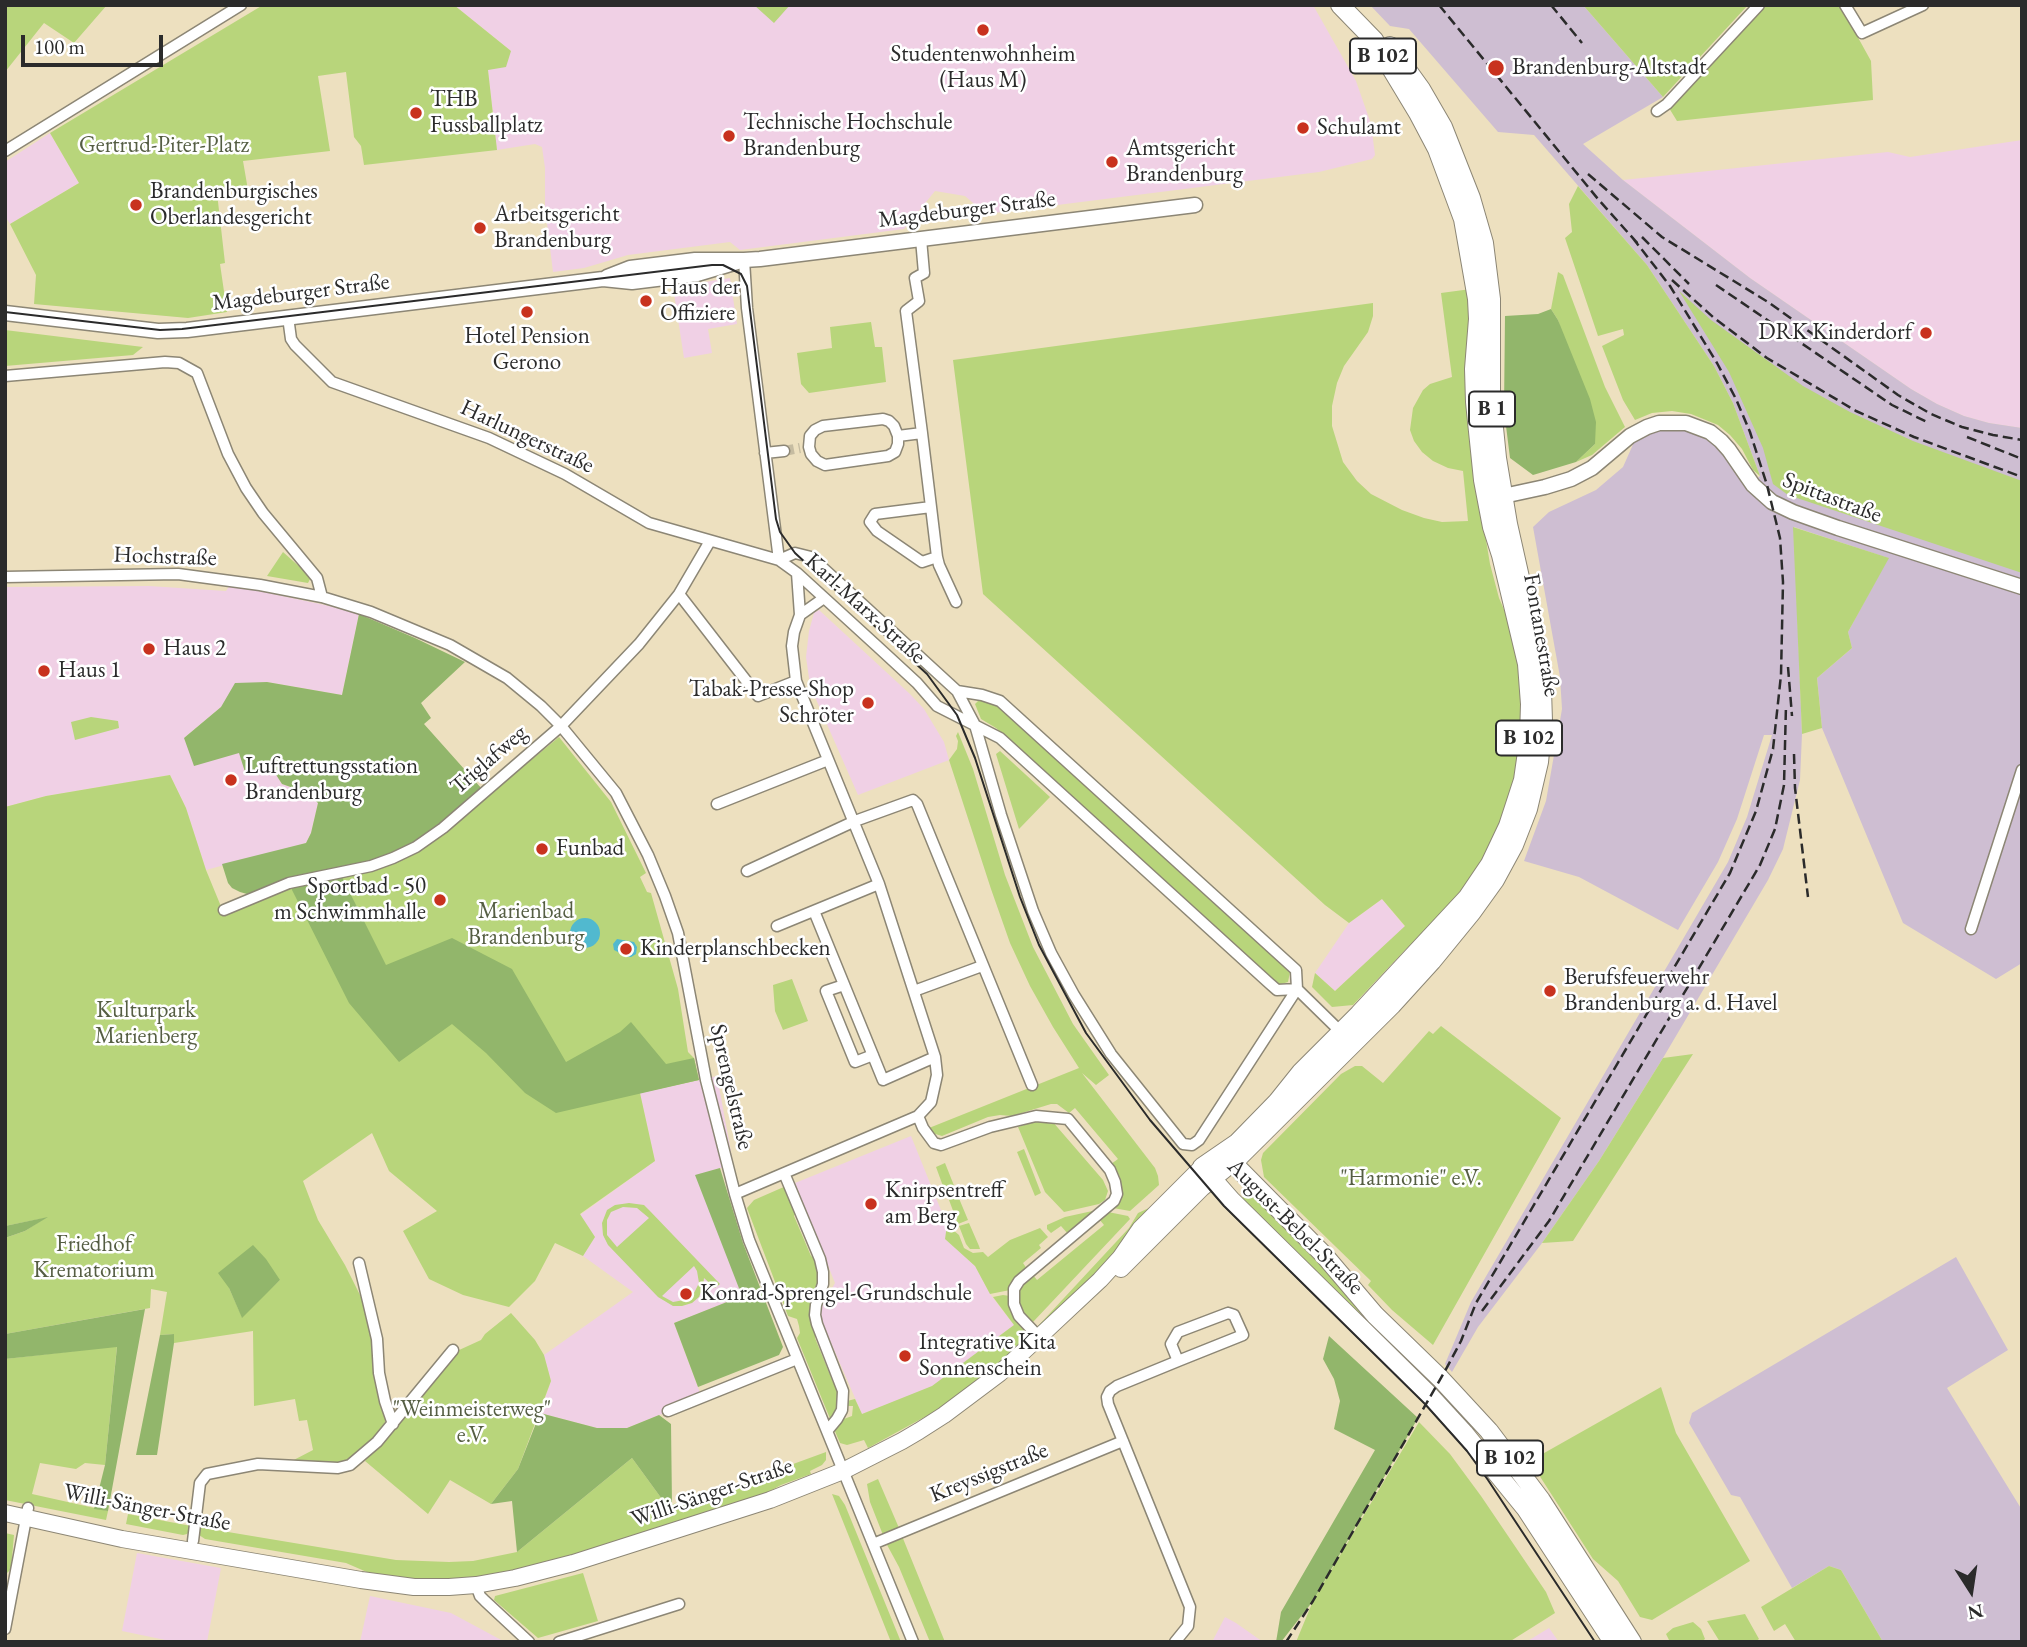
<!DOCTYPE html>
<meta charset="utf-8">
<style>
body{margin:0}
#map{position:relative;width:2027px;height:1647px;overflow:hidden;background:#ede0bf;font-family:"EB Garamond",serif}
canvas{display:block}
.frame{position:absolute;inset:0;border:7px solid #2b2b2b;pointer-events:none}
.north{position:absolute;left:1936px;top:1556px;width:70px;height:70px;-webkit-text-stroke:5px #fff;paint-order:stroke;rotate:168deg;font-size:19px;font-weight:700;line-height:28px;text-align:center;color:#2b2b2b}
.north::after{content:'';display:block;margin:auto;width:24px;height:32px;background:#2b2b2b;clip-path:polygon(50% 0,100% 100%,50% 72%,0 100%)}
.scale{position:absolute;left:21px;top:35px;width:142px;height:32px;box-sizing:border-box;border:4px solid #2b2b2b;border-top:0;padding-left:9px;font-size:21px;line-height:24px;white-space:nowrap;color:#2b2b2b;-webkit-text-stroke:5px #fff;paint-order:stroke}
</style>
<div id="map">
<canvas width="2027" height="1647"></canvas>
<div class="frame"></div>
<div class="north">N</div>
<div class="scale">100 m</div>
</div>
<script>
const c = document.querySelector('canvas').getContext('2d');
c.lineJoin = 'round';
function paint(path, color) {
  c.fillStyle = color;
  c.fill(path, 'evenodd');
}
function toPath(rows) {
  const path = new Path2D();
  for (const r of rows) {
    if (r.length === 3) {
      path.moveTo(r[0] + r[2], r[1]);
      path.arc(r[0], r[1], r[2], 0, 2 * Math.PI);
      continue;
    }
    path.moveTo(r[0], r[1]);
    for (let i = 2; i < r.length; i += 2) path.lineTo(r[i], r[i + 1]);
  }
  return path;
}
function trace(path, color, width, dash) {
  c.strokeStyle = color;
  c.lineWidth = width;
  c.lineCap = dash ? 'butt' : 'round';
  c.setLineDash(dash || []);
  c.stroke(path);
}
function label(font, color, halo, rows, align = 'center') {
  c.font = font + ' "EB Garamond",serif';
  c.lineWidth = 5;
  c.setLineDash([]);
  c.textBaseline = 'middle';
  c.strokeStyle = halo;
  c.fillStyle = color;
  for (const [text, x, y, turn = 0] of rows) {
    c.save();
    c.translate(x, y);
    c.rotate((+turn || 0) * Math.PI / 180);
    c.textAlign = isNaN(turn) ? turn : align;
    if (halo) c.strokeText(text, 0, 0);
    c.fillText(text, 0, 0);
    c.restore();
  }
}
paint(toPath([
 [454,5,1313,5,1356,81,1371,124,1375,155,1372,159,1319,172,986,214,965,196,935,191,904,229,740,250,730,242,628,255,584,268,553,272,545,207,545,168,542,147,535,144,497,150,488,70,511,51],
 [50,133,79,183,10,224,5,216,5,162],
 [2022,140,2022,428,1989,423,1964,416,1937,404,1911,389,1750,278,1623,180,1888,152,1910,157],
 [730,278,737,324,708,329,712,353,684,358,673,287],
 [230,585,325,605,359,614,342,695,267,682,221,707,184,738,239,753,271,766,282,784,308,793,318,803,311,833,306,843,206,870,186,808,170,775,46,796,5,807,5,587,149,586,226,591],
 [819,610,910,694,924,709,944,742,949,760,858,795,815,697,809,678,806,657,809,631,814,613],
 [1382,899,1405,927,1335,991,1315,973,1349,923],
 [717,1076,734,1168,720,1168,696,1176,743,1296,674,1323,702,1398,627,1428,597,1428,540,1413,551,1381,544,1355,633,1292,583,1256,595,1237,580,1215,655,1161,640,1093],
 [911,1136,947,1225,946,1239,975,1266,990,1294,1014,1325,932,1387,862,1414,818,1313,835,1283,795,1183],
 [137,1553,221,1568,207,1642,175,1642,122,1631],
 [370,1596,451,1613,505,1642,360,1642],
 [1225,1617,1236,1623,1263,1642,1212,1642],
 [1549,1628,1559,1642,1526,1642]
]), '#f0d0e5');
paint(toPath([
 [1370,5,1583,5,1663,97,1583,144,1623,180,1750,278,1911,389,1937,404,1964,416,1989,423,2022,428,2022,963,1996,979,1903,923,1822,728,1817,678,1852,648,1848,632,1888,558,1794,527,1802,734,1800,780,1783,849,1768,880,1663,1058,1599,1161,1542,1243,1478,1327,1452,1372,1445,1364,1471,1302,1728,862,1747,817,1772,735,1764,735,1737,819,1718,862,1678,930,1579,877,1524,861,1546,801,1562,709,1560,677,1533,527,1549,512,1596,490,1623,467,1635,440,1659,429,1684,429,1709,439,1726,455,1747,487,1760,476,1733,403,1714,366,1647,265,1534,135,1498,132,1409,29,1390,26],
 [1956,1257,2008,1350,1947,1388,2022,1510,2022,1642,1883,1642,1841,1570,1829,1566,1792,1588,1740,1497,1731,1495,1689,1423,1692,1413]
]), '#cebed2');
paint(toPath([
 [5,5,107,5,74,43,44,23,5,72],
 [263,5,454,5,511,51,506,67,488,70,497,150,364,165,361,146,354,137,346,72,318,76,330,151,243,161,248,190,217,193,225,263,220,264,227,312,188,318,34,304,36,275,10,224,79,183,50,133],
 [754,5,790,5,774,23],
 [1583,5,1748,5,1663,97],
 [1767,5,1840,5,1871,61,1873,100,1677,121,1669,108],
 [1578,186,1647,265,1714,366,1733,403,1760,476,1753,470,1742,449,1730,435,1718,425,1691,414,1672,411,1652,413,1635,420,1623,400,1602,346,1624,335,1623,329,1598,336,1565,238,1572,232,1569,204],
 [1558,272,1563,275,1605,387,1625,427,1592,455,1576,462,1595,444,1558,320,1551,309],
 [1471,289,1482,516,1490,564,1499,598,1515,635,1525,708,1512,797,1499,833,1454,905,1431,929,1407,948,1353,1005,1332,1007,1312,987,1315,973,1335,991,1405,926,1382,899,1349,923,1325,905,983,594,953,360,1373,303,1373,316,1368,332,1344,366,1337,383,1332,406,1332,426,1343,462,1357,481,1371,494,1402,510,1424,518,1442,522,1468,521,1463,471,1448,468,1433,461,1422,452,1414,441,1410,430,1413,408,1423,390,1430,384,1452,377,1441,293],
 [1679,291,1711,320,1803,386,1850,412,1913,441,2022,481,2022,573,1788,495,1773,484,1763,448,1729,372],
 [871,322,875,347,882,347,886,382,809,393,801,384,797,353,832,348,830,327],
 [5,330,143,347,133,355,5,366],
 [1793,527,1889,558,1848,632,1852,648,1817,678,1822,728,1802,734],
 [283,552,311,577,308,583,267,576],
 [983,700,999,706,1287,968,1290,972,1288,982,1278,985,1273,981,996,728,981,719,975,704,978,701],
 [91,717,118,721,119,728,75,740,71,722],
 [958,732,973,769,1005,875,1033,947,1073,1024,1109,1075,1096,1085,1082,1073,1155,1168,1158,1176,1159,1185,1130,1211,1113,1208,1120,1199,1122,1189,1119,1175,1111,1164,1118,1159,1075,1108,1069,1113,1057,1104,1051,1104,1012,1116,1000,1115,988,1117,942,1136,932,1133,929,1128,1079,1068,1053,1027,1030,986,1010,943,991,889,949,760,957,749,958,741,956,736],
 [559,737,611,802,646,873,640,877,647,892,651,893,678,989,688,1052,694,1058,699,1080,640,1093,655,1161,580,1214,595,1237,583,1256,555,1243,535,1281,509,1307,463,1295,429,1279,403,1231,437,1211,389,1171,372,1133,303,1181,318,1220,345,1265,364,1303,374,1338,385,1410,385,1422,379,1433,353,1457,337,1464,288,1463,313,1450,307,1420,299,1421,295,1399,254,1406,253,1331,174,1343,174,1334,160,1335,167,1292,151,1289,150,1308,5,1334,5,1238,25,1231,45,1218,5,1226,5,807,46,796,170,775,186,808,206,870,220,904,224,910,231,911,291,888,373,870,479,803],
 [280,1280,262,1297,242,1317,229,1288],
 [1000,751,1050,797,1019,829,996,754],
 [792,979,808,1021,783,1030,775,1011,773,985],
 [1441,1026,1561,1118,1433,1345,1392,1310,1368,1285,1371,1281,1264,1177,1261,1160,1263,1153,1341,1074,1355,1066,1362,1066,1383,1083,1429,1031,1433,1034],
 [1693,1054,1573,1241,1542,1243,1599,1161,1663,1058],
 [1040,1120,1052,1121,1103,1180,1108,1191,1105,1200,1099,1204,1064,1212,1045,1192,1018,1127],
 [1024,1149,1041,1193,1035,1196,1017,1152],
 [945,1163,957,1193,947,1197,936,1167],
 [786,1186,797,1210,794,1216,811,1256,816,1259,820,1271,817,1333,815,1338,833,1382,838,1385,842,1402,831,1421,797,1338,800,1333,799,1326,797,1319,788,1316,747,1208,754,1200],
 [1248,1192,1436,1382,1431,1391,1239,1201],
 [958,1196,968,1220,958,1224,949,1200],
 [629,1203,644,1205,649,1210,720,1284,715,1288,704,1278,703,1287,699,1297,692,1303,682,1306,673,1306,658,1297,608,1245,603,1235,602,1223,607,1210,615,1205],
 [623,1207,637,1208,649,1218,617,1247,607,1235,607,1220,611,1212],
 [694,1266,697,1271,699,1283,692,1297,684,1300,673,1302,662,1296],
 [1149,1208,1126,1244,1043,1326,1038,1326,1129,1228,1138,1213],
 [1097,1210,1068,1234,1061,1226,1051,1233,1047,1229,1047,1225,1065,1217],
 [1108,1212,1128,1216,1130,1219,1033,1322,1021,1311,1018,1304,1020,1287,1033,1275,1037,1280,1104,1225,1099,1219],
 [969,1223,979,1246,980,1249,970,1249,966,1244,959,1226],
 [947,1225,959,1235,964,1248,973,1253,983,1252,988,1257,1010,1240,1040,1228,1048,1237,1039,1245,1041,1248,1023,1263,1027,1269,1010,1290,990,1294,975,1266,945,1239],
 [1003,1295,1010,1296,1014,1316,1028,1333,1027,1340,1004,1361,952,1402,868,1448,864,1440,847,1445,840,1443,834,1429,841,1420,852,1416,853,1406,847,1406,847,1401,855,1399,862,1414,932,1386,1014,1325,993,1297],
 [511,1313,535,1340,544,1355,551,1381,518,1469,491,1504,450,1480,428,1514,365,1461,457,1351,481,1340,485,1334],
 [117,1346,105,1465,85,1463,76,1469,40,1463,32,1494,108,1511,106,1520,5,1500,5,1359],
 [1661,1387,1676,1433,1750,1561,1652,1620,1640,1617,1618,1581,1593,1559,1530,1461],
 [1419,1422,1450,1454,1481,1496,1546,1592,1555,1613,1509,1642,1296,1642,1313,1601],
 [826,1452,826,1460,822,1465,810,1471,811,1474,781,1485,759,1497,593,1552,498,1577,432,1584,376,1576,346,1563,205,1539,199,1535,198,1527,396,1560,449,1562,473,1561,517,1552,632,1458,667,1506,733,1486],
 [878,1479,899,1528,883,1535,870,1502,867,1484],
 [832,1494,839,1496,845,1505,901,1642,891,1642],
 [128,1514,191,1526,190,1531,187,1534,183,1535,126,1524],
 [5,1533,14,1535,11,1569,7,1573,5,1583],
 [902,1536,945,1642,930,1642,899,1567,886,1543],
 [1829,1566,1841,1570,1883,1642,1796,1642,1785,1624,1774,1631,1761,1607],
 [583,1573,598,1621,538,1638,494,1600,495,1596],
 [1745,1614,1759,1639,1755,1642,1720,1642,1707,1621],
 [1693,1622,1701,1629,1705,1639,1701,1642,1670,1642,1666,1634,1673,1628]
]), '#b8d57b');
paint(toPath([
 [1551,309,1558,320,1590,399,1596,422,1595,444,1576,462,1533,475,1510,458,1504,410,1505,316,1538,314],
 [359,614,415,638,465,662,421,703,431,718,424,724,482,789,440,825,413,844,390,854,367,862,287,879,247,894,240,892,232,888,228,883,222,864,306,843,311,833,318,803,308,793,282,784,271,767,245,772,239,753,194,766,184,738,221,707,235,683,267,682,342,695],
 [342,877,386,965,452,938,512,969,566,1062,620,1032,631,1022,666,1064,694,1058,699,1080,556,1113,525,1093,486,1053,452,1024,399,1062,349,1003,291,888],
 [720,1168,743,1243,783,1347,779,1355,698,1387,674,1323,742,1296,695,1175],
 [48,1217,25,1231,5,1238,5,1226],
 [253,1245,266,1259,280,1280,242,1318,229,1288,218,1273],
 [145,1309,108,1511,94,1509,105,1465,117,1347,5,1359,5,1334],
 [174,1334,174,1343,157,1455,136,1455,160,1335],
 [1329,1336,1418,1418,1313,1601,1281,1642,1276,1642,1281,1612,1375,1450,1334,1429,1340,1401,1334,1379,1323,1359],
 [540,1413,597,1428,627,1428,659,1415,671,1424,672,1505,667,1506,632,1458,517,1552,512,1501,491,1504,518,1469]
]), '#92b66b');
paint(toPath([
 [585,933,15],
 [617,939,634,942,637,947,636,954,631,957,628,957,614,950,613,944]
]), '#51b9cf');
trace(toPath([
 [784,451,800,448]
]), '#c6bca1', 10, [10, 5]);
const minor = toPath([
 [1845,5,1862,33,1923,5],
 [1657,111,1667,104,1759,5],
 [5,151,241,5],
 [744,260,747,308,779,560],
 [288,317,291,339,295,345,332,382,489,438,565,474,649,523,779,560,797,573,878,647,917,683,937,706,1000,738,1269,983,1277,990,1297,989],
 [5,376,165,362,179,363,197,373,228,454,246,488,263,513,317,578,322,597],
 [883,419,889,421,894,426,898,436,898,444,895,452,888,456,825,465,817,461,811,454,809,447,810,436,815,430,823,426,883,419],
 [922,433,931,507,875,514,870,522,877,531,922,562,937,557,939,565,956,602],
 [898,436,922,433,906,311,919,301,915,278,924,273,921,239],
 [765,453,784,451],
 [931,507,937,557],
 [779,560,795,553,811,557,957,691,975,725,1001,815,1033,911,1051,953,1074,995,1111,1054,1183,1144,1192,1145,1199,1140,1297,989],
 [5,577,178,574,260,585,322,597,371,612,450,645,507,678,541,706,561,726,616,793,648,855,665,896,678,933,706,1080,735,1194,749,1240,913,1642],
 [679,594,758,696,796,681],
 [800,615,824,598],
 [957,691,982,695,1000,701,1296,970,1297,989,1344,1035],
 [717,804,828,760],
 [747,871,855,821,913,800,917,804,1032,1085],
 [224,910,289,883,371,866,393,858,416,847,443,828,561,726,639,644,679,594,710,541],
 [814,911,883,1080,935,1057],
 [777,926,879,884],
 [1971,929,2022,770],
 [844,985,826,991,855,1062,873,1055],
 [914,991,982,966],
 [918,1116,923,1128,934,1143,941,1145,990,1127,1036,1116,1068,1119,1110,1170,1115,1182,1117,1194,1114,1201,1019,1281,1014,1289,1014,1304,1019,1316,1039,1337],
 [784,1173,820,1259,823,1272,823,1284,816,1305,815,1315,817,1324,843,1391,842,1410,837,1419,827,1431],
 [735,1194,918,1116,931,1102,937,1075,935,1057,879,884,796,681,792,646,794,632,800,615,797,573],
 [359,1263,377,1339,379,1373,385,1401,393,1424],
 [1228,1313,1234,1315,1243,1335,1178,1361,1171,1344,1178,1332,1228,1313],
 [668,1411,797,1359],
 [193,1541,200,1483,207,1474,258,1464,338,1468,350,1465,377,1442,453,1350],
 [873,1544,1123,1441],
 [476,1585,480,1596,485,1601,529,1642],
 [5,1629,28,1508],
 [559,1642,679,1604],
 [1175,1642,1188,1626,1190,1607,1108,1404,1107,1397,1110,1391,1117,1386,1178,1361]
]);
const tertiary = toPath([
 [607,277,630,268,695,260,744,260,760,259,1195,205],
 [5,313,158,331,187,330,603,279,632,282,697,274,744,260],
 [1494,498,1545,487,1571,479,1592,468,1630,436,1647,427,1659,423,1686,423,1710,432,1721,441,1729,450,1753,485,1772,502,1793,512,1838,528,2022,587]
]);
const secondary = toPath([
 [1121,1269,1202,1188,1233,1163,1226,1154],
 [5,1513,122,1539,361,1580,414,1587,449,1587,476,1585,515,1578,573,1563,770,1500,843,1471,902,1441,919,1431,944,1415,1000,1373,1039,1337,1100,1280,1120,1258,1140,1229,1202,1167]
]);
const primary = toPath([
 [1340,5,1374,40,1418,113,1437,149,1463,219,1477,299,1478,319,1474,369,1475,402,1483,480,1492,527,1501,555,1527,664,1530,704,1529,738,1523,780,1508,826,1490,864,1467,898,1359,1014,1301,1072,1277,1102,1237,1143,1202,1167,1231,1200,1430,1396,1464,1433,1526,1509,1613,1642],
 [1390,46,1421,89,1443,127,1471,198,1484,243,1491,299,1491,398,1497,458,1508,524,1536,649,1542,690,1543,721,1539,762,1528,809,1514,845,1495,880,1472,912,1432,961,1392,1005,1233,1163,1324,1255,1375,1315,1440,1378,1489,1431,1541,1500,1632,1642]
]);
trace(minor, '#8c8675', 13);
trace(tertiary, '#8c8675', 17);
trace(secondary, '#8c8675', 18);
trace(primary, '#8c8675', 20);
trace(minor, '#fff', 10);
trace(tertiary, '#fff', 14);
trace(secondary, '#fff', 16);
trace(primary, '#fff', 18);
trace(toPath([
 [5,312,160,330,182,329,712,265,723,265,741,274,747,286,776,519,780,532,795,553,927,674,957,715,975,758,1020,897,1039,945,1086,1033,1150,1120,1224,1206,1425,1404,1467,1451,1488,1480,1595,1642]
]), '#2b2b2b', 2);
trace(toPath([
 [1439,5,1598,199,1639,245],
 [1551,5,1582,43],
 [1588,174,1662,237,1768,302,1898,395,1931,414,1962,427,1993,435,2022,440],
 [1642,237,1689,284],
 [1672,280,1713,317,1767,358,1856,411,1914,437,2022,477],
 [1716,285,1892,405,1927,422],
 [1967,437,2022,459],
 [1788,667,1792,716],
 [1794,754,1795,788,1808,897],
 [1482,1311,1549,1221,1760,865,1775,829,1784,785,1786,705],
 [1286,1642,1313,1601,1445,1371,1461,1341,1476,1303,1730,873,1756,811,1773,749,1781,675,1783,582,1780,538,1767,485,1750,432,1736,399,1717,363,1670,286,1632,237]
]), '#2b2b2b', 2.5, [10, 5]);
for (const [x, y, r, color] of [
 [983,30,7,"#c8321e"],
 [1496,68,9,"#c8321e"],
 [416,113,7,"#c8321e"],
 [1303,128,7,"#c8321e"],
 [729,136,7,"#c8321e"],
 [1112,162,7,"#c8321e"],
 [136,205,7,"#c8321e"],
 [480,228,7,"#c8321e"],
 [646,301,7,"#c8321e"],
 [527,312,7,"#c8321e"],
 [1926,333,7,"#c8321e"],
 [149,649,7,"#c8321e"],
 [44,671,7,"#c8321e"],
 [868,703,7,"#c8321e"],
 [231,780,7,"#c8321e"],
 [542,849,7,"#c8321e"],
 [440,900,7,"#c8321e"],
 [626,949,7,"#c8321e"],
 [1550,991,7,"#c8321e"],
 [871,1204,7,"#c8321e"],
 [686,1294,7,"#c8321e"],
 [905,1356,7,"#c8321e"]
]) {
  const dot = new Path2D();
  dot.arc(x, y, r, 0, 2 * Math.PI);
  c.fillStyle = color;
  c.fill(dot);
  trace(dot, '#fff', 2.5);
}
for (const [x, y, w] of [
 [1383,56,66],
 [1492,409,46],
 [1529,738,66],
 [1510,1458,66]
]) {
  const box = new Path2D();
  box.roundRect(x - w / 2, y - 17.5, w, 35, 5);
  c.fillStyle = '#fff';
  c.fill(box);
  trace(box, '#2b2b2b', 2);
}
label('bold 21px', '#2b2b2b', null, [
 ["B 102",1383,56],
 ["B 1",1492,409],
 ["B 102",1529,738],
 ["B 102",1510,1458]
]);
label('23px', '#2b2b2b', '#fff', [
 ["Studentenwohnheim",983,55,"center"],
 ["(Haus M)",983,81,"center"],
 ["Brandenburg-Altstadt",1512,68],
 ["THB",430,100],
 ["Fussballplatz",430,126],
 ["Technische Hochschule",743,123],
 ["Brandenburg",743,149],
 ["Schulamt",1317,128],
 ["Amtsgericht",1126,149],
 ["Brandenburg",1126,175],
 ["Brandenburgisches",150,192],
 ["Oberlandesgericht",150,218],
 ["Arbeitsgericht",494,215],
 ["Brandenburg",494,241],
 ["Haus der",660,288],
 ["Offiziere",660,314],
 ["DRK Kinderdorf",1912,333,"right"],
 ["Hotel Pension",527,337,"center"],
 ["Gerono",527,363,"center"],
 ["Haus 2",163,649],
 ["Haus 1",58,671],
 ["Tabak-Presse-Shop",854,690,"right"],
 ["Schröter",854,716,"right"],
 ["Luftrettungsstation",245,767],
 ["Brandenburg",245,793],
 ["Funbad",556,849],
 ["Sportbad - 50",426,887,"right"],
 ["m Schwimmhalle",426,913,"right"],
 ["Kinderplanschbecken",640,949],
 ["Berufsfeuerwehr",1564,978],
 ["Brandenburg a. d. Havel",1564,1004],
 ["Knirpsentreff",885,1191],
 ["am Berg",885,1217],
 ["Konrad-Sprengel-Grundschule",700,1294],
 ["Integrative Kita",919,1343],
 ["Sonnenschein",919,1369]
], 'left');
label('23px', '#555e43', '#fff', [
 ["Gertrud-Piter-Platz",164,146],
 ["Marienbad",526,912],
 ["Brandenburg",526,938],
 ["Kulturpark",146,1011],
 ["Marienberg",146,1037],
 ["\"Harmonie\" e.V.",1411,1179],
 ["Friedhof",94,1245],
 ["Krematorium",94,1271],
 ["\"Weinmeisterweg\"",472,1410],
 ["e.V.",472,1436]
]);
label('23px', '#2b2b2b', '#fff', [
 ["Magdeburger Straße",967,210,-7],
 ["Magdeburger Straße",301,293,-7],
 ["Harlungerstraße",527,437,25],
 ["Spittastraße",1832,498,21],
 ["Hochstraße",165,557,2],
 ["Karl-Marx-Straße",865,609,42],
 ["Fontanestraße",1541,635,80],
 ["Triglafweg",489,760,-41],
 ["Sprengelstraße",731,1087,77],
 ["August-Bebel-Straße",1295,1227,45],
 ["Kreyssigstraße",989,1473,-22],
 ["Willi-Sänger-Straße",712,1493,-19],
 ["Willi-Sänger-Straße",147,1508,11]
]);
</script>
